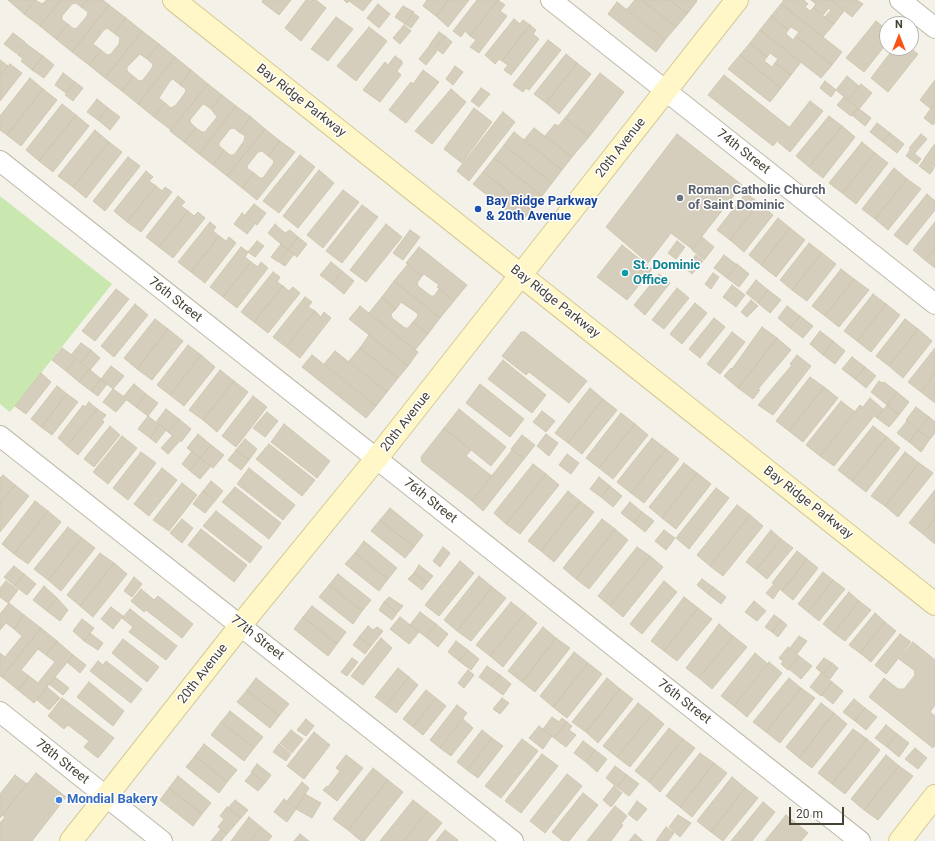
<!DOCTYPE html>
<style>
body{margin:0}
#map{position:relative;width:935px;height:841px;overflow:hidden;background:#f4f1e8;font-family:Roboto,sans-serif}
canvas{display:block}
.north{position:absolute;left:879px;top:16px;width:40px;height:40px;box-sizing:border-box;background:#fff;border:1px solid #b5b3af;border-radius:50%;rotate:0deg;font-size:11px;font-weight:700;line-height:16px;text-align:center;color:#474236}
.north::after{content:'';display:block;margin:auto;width:14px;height:18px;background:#fa5318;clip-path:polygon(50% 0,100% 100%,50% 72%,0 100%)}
.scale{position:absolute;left:789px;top:807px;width:55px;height:18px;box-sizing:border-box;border:2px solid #474236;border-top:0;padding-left:5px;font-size:12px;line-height:14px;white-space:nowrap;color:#474236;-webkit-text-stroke:3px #fff;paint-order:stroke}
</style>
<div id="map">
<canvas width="935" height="841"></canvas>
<div class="north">N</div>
<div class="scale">20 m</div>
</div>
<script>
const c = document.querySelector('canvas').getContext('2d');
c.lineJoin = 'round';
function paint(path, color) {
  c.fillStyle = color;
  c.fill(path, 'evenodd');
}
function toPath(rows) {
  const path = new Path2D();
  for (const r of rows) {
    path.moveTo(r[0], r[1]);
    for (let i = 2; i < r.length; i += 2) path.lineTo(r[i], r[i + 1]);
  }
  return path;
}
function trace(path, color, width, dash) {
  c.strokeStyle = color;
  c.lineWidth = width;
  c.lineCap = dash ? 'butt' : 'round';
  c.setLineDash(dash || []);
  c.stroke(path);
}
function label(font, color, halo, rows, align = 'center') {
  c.font = font + ' Roboto,sans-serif';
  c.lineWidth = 3;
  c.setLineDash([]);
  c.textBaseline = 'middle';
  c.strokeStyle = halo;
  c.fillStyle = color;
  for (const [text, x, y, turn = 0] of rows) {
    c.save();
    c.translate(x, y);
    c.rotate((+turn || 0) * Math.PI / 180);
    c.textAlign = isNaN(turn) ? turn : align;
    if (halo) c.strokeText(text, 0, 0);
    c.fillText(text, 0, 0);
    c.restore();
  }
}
paint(toPath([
 [0,196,112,284,10,412,0,404]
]), '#c9e8b0');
const building = toPath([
 [8,0,35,0,24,14,8,0],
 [35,0,42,4,47,0,61,0,40,26,24,14,35,0],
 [61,0,87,0,81,7,76,3,72,4,62,16,62,20,68,24,56,39,40,26,61,0],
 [87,0,103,0,109,5,72,52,56,39,68,24,74,29,77,28,87,16,88,12,81,7,87,0],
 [263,0,291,0,279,15,262,2,263,0],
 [306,0,310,1,316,0,326,8,301,41,285,28,306,0],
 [344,0,372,0,363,11,349,1,347,3,344,0],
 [427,0,448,0,436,16,423,6,427,0],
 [448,0,469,0,448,27,436,16,448,0],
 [477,0,498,0,470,36,465,31,461,37,453,31,477,0],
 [498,0,505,5,500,11,507,16,479,53,470,47,476,40,470,36,498,0],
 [635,0,642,0,676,27,665,40,627,9,635,0],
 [642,0,670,0,687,14,676,27,642,0],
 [670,0,696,0,697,1,687,14,670,0],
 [784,0,804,0,808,4,805,7,810,11,813,8,834,24,823,37,781,4,784,0],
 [811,0,831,0,844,11,834,24,825,17,831,10,829,8,823,15,813,8,816,4,811,0],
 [831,0,857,0,863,4,852,17,831,0],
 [617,2,665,40,656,52,608,14,617,2],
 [378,4,390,14,379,28,367,18,378,4],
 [781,4,842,52,832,65,796,36,799,32,791,27,788,30,771,16,781,4],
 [109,5,126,18,114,33,107,28,103,31,93,44,101,50,89,65,72,52,109,5],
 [403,6,414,12,405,24,395,17,403,6],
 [413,13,419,17,411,28,405,24,413,13],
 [771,16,788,30,786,34,793,40,796,36,832,65,821,78,760,30,771,16],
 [336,17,353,29,328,61,311,49,336,17],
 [126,18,142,31,105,78,89,65,101,50,107,55,111,54,119,44,120,38,114,33,126,18],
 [514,19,520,24,523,20,530,25,502,61,499,59,495,64,485,55,514,19],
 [876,21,887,30,887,43,864,72,846,58,876,21],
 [404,25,411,31,400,44,393,38,404,25],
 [530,25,536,30,533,34,539,39,511,75,504,70,508,65,502,61,530,25],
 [369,27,387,41,356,81,337,66,369,27],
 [760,30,801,62,791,75,775,63,778,59,770,53,767,57,750,43,760,30],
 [142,31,159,44,147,59,140,54,127,67,127,71,133,76,122,91,105,78,142,31],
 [439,32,445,36,435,48,430,44,439,32],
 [13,33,25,42,16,53,4,44,13,33],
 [445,36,452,42,443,54,435,48,445,36],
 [548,40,561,50,529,90,526,88,523,92,513,85,548,40],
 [25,43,43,56,32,70,21,61,23,59,17,54,25,43],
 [750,43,767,57,764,61,772,67,775,63,791,75,781,88,740,55,750,43],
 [159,44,175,57,138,104,122,91,133,76,139,81,143,80,152,68,153,64,147,59,159,44],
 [430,45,437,51,426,65,419,59,430,45],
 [894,48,910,48,918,54,888,92,871,78,894,48],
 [566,54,577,63,546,103,534,94,566,54],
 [740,55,781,88,770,102,728,69,740,55],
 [43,56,54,65,44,78,32,70,43,56],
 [395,56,402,61,402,64,397,71,401,75,380,102,363,90,385,62,388,65,395,56],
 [175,57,191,70,180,85,173,79,170,81,159,98,165,103,154,117,138,104,175,57],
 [0,60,8,66,0,77,0,60],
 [577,63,591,74,559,114,546,103,577,63],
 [10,64,22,73,0,101,0,77,10,64],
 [455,66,463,72,453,85,446,79,455,66],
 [191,70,208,84,171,130,154,117,165,103,171,108,176,105,185,93,186,89,180,85,191,70],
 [423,70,439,82,406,123,389,110,411,82,413,84,423,70],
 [63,73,75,82,66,93,55,85,63,73],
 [600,73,624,92,589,137,565,118,600,73],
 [724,75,789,127,773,146,708,95,724,75],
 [847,76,859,86,848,100,836,90,847,76],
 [30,78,43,89,7,135,0,130,0,116,30,78],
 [935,80,935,103,931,109,920,100,935,80],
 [825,81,836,90,831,97,820,88,825,81],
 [75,82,83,88,73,101,65,95,75,82],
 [208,84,222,95,211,109,204,104,202,105,190,120,190,122,196,128,184,142,170,131,208,84],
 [861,84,872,93,859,109,848,100,861,84],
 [481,88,490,94,479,107,471,101,481,88],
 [43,89,57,100,21,146,7,135,43,89],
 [451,89,466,102,432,144,415,131,451,89],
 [222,95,236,106,199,154,184,142,196,128,202,132,205,132,217,117,211,109,222,95],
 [844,97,858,108,851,116,837,105,844,97],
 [97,99,108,108,98,120,87,112,97,99],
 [810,101,823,111,790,152,778,142,810,101],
 [935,103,935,122,933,125,924,118,935,103],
 [62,104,76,115,39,161,26,150,62,104],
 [236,106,251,117,239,132,234,128,230,129,219,143,219,146,224,150,213,165,199,154,236,106],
 [108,108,120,117,110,130,98,120,108,108],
 [474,108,492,122,462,163,444,149,474,108],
 [858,108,871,118,865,126,852,115,858,108],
 [503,112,515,122,469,181,457,171,503,112],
 [76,115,89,126,53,172,39,161,76,115],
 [829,116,842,126,809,167,796,156,829,116],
 [251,117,265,129,227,176,213,165,224,150,230,155,234,155,244,141,245,136,239,132,251,117],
 [565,118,589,137,572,157,545,136,555,124,558,126,565,118],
 [877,123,890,133,883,142,870,132,877,123],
 [842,126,855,137,823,178,809,167,842,126],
 [534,128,572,157,562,170,524,140,534,128],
 [265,129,280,141,268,156,262,151,258,152,247,166,248,169,254,173,242,188,227,176,265,129],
 [95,130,109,142,73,187,58,176,95,130],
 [514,132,562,170,552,183,504,145,514,132],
 [890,133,904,144,897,153,883,142,890,133],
 [677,134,742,185,692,249,671,233,648,263,606,227,677,134],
 [921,134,927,139,915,153,909,148,921,134],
 [280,141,295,152,257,200,242,188,254,173,260,178,263,178,273,164,274,161,268,156,280,141],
 [109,142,122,152,86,198,73,187,109,142],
 [862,142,875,153,842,193,829,183,862,142],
 [504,145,552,183,542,196,494,158,504,145],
 [934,145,935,146,935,167,924,159,934,145],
 [910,150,921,159,917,164,906,156,910,150],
 [875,153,888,163,856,204,842,193,875,153],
 [300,155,315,167,279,213,263,201,300,155],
 [128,157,140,166,105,211,93,201,128,157],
 [494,158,542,196,531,210,483,172,494,158],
 [924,160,934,168,930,174,919,166,924,160],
 [894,168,907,179,875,219,862,209,894,168],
 [319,170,334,183,298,228,283,216,319,170],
 [146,171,153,177,149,181,156,186,127,222,114,211,146,171],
 [483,172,531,210,521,222,473,184,483,172],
 [907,179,921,189,888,230,875,219,907,179],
 [156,186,162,191,165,187,172,192,141,232,127,222,156,186],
 [343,190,359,202,323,248,307,235,343,190],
 [746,193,759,203,730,240,717,230,746,193],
 [927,194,935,201,935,210,907,245,894,235,927,194],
 [178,196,185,202,181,206,188,211,159,247,146,237,178,196],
 [759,203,773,215,744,252,730,240,759,203],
 [254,204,266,213,257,225,245,215,254,204],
 [362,205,378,217,342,263,326,251,362,205],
 [188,211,194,216,198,212,205,218,173,258,159,247,188,211],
 [242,213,255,224,247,234,234,224,242,213],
 [778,218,790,228,761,265,749,255,778,218],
 [210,222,216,227,213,231,219,236,191,272,178,262,210,222],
 [935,222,935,248,925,260,913,250,935,222],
 [275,224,285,233,290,230,298,237,288,250,268,233,275,224],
 [386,224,402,237,366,282,350,270,386,224],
 [790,228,805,240,776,277,761,265,790,228],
 [410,230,420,237,403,260,393,253,410,230],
 [219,236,226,241,229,237,236,243,205,283,191,272,219,236],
 [298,237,307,244,297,257,288,250,298,237],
 [702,237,714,247,704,260,692,250,702,237],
 [257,241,264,246,255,257,248,252,257,241],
 [677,241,685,247,676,259,668,253,677,241],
 [809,243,822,253,792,290,780,280,809,243],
 [281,244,288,250,278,262,271,257,281,244],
 [622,245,652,269,627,300,597,277,622,245],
 [241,247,248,252,245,257,251,262,223,297,210,287,241,247],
 [419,247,467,285,454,301,437,287,439,285,424,274,422,276,406,263,419,247],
 [935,248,935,268,925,260,935,248],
 [288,250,294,254,285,266,279,262,288,250],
 [822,253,836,264,807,301,792,290,822,253],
 [696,255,703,261,692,274,685,268,696,255],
 [724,255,737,265,727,278,714,268,724,255],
 [251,262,258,267,261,262,268,268,237,308,223,297,251,262],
 [331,262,342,271,332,284,320,275,331,262],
 [408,264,422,276,417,283,418,286,431,296,434,296,439,289,454,301,440,318,394,281,408,264],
 [737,264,749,274,739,287,727,278,737,264],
 [841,269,854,279,825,316,812,306,841,269],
 [342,271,354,281,344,294,332,284,342,271],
 [273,272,280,277,277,282,283,286,254,322,241,312,273,272],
 [713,273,719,277,711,289,705,284,713,273],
 [659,274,670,283,645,315,634,305,659,274],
 [854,279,869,290,839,327,825,316,854,279],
 [756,280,768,290,758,303,746,293,756,280],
 [394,281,440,318,428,334,413,322,418,316,417,313,401,302,396,309,382,297,394,281],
 [732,285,745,295,736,307,723,297,732,285],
 [283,286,289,291,293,287,300,293,268,333,254,322,283,286],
 [677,288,689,298,664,329,652,320,677,288],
 [116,289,129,299,95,341,82,331,116,289],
 [768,290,781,300,770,313,758,303,768,290],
 [873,294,886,304,857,341,844,331,873,294],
 [305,297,312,302,308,307,315,311,286,347,273,337,305,297],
 [382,297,396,309,391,314,392,318,405,328,408,328,413,322,428,334,415,350,369,313,382,297],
 [751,300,758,306,747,317,741,312,751,300],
 [695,303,707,313,682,344,670,334,695,303],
 [135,304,148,315,114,357,101,346,135,304],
 [886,304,900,315,871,352,857,341,886,304],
 [360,306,418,352,408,366,349,319,360,306],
 [787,306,800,316,790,328,778,318,787,306],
 [315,311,321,317,324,312,331,318,300,358,286,347,315,311],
 [800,316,813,326,803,338,790,328,800,316],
 [714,318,725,327,700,358,689,349,714,318],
 [155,319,168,329,137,369,124,358,155,319],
 [905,319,918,329,889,366,876,356,905,319],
 [762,327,777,338,738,388,724,376,731,368,732,369,762,327],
 [168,329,183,341,152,380,137,369,168,329],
 [918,329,932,341,903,378,889,366,918,329],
 [820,331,833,341,823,355,810,344,820,331],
 [521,332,525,332,587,381,569,403,529,372,526,375,502,356,521,332],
 [732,332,745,342,720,374,707,364,732,332],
 [369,335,408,366,398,378,360,348,369,335],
 [777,338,791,350,758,389,760,390,753,399,738,388,777,338],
 [833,341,845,351,835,364,823,355,833,341],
 [81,343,91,350,81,363,71,355,81,343],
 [188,345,201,355,170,395,157,385,188,345],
 [62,348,76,358,66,371,52,360,62,348],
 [360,348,398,378,387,392,349,361,360,348],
 [935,348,935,373,921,392,908,382,935,348],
 [91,350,100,358,90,370,81,363,91,350],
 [335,351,387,392,376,406,324,364,335,351],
 [201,355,215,367,184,406,170,395,201,355],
 [312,355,376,406,366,418,302,367,312,355],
 [797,355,811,366,773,415,758,405,792,365,790,364,797,355],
 [852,357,865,367,855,379,842,369,852,357],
 [76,358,89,369,79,382,66,371,76,358],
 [503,360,546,395,532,413,488,379,503,360],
 [111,366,124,376,113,389,101,379,111,366],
 [865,367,876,376,866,388,855,379,865,367],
 [89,369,101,379,91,391,79,382,89,369],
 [220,370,234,381,203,420,189,410,220,370],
 [41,373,51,382,26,414,15,406,41,373],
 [935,373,935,403,921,392,935,373],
 [810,377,824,387,789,431,776,421,810,377],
 [101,379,107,384,98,396,91,391,101,379],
 [234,381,248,392,217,432,203,420,234,381],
 [879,381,882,383,884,382,897,392,887,405,871,392,879,381],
 [134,384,146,394,136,407,123,397,134,384],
 [480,384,524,419,510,437,466,403,480,384],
 [57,386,67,394,41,427,31,419,57,386],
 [824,387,838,398,803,442,789,431,824,387],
 [590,388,603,399,568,443,555,433,590,388],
 [113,389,127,399,116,412,103,402,113,389],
 [897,392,909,402,899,415,887,405,897,392],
 [67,394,78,402,52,435,41,427,67,394],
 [146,394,158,403,148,416,136,407,146,394],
 [253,396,267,407,236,447,222,436,253,396],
 [870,398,883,409,877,418,874,416,834,466,820,456,860,405,863,407,870,398],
 [603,399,617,410,582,454,568,443,603,399],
 [841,401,855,412,820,456,806,445,841,401],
 [89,402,97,409,67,446,58,438,83,405,85,407,89,402],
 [887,405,899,415,889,427,877,418,887,405],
 [916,407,929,417,918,430,906,420,916,407],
 [97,409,106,415,102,420,104,422,78,455,67,446,97,409],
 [166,409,179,419,168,432,156,422,166,409],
 [459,409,506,447,491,466,444,428,459,409],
 [542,411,555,421,546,432,533,422,542,411],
 [267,412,278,421,265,437,253,428,267,412],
 [621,413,635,424,599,468,586,458,621,413],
 [148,416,159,425,150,438,138,429,148,416],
 [929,417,935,422,935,433,930,439,918,430,929,417],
 [179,419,191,429,181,442,168,432,179,419],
 [907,421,918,430,909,442,897,433,907,421],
 [284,424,330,461,317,478,271,442,284,424],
 [635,424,648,435,613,479,599,468,635,424],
 [159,425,166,430,156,443,150,438,159,425],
 [110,426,120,435,94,467,84,459,110,426],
 [873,426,887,437,852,481,838,470,873,426],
 [444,428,471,450,466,456,492,476,472,501,422,462,421,457,444,428],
 [918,430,930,439,921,452,909,442,918,430],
 [198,434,211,445,200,458,187,448,198,434],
 [546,434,558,443,549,456,537,446,546,434],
 [522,435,535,445,524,459,511,449,522,435],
 [122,436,137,448,108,484,93,472,122,436],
 [172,436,179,442,168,454,161,448,172,436],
 [887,437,900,448,866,492,852,481,887,437],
 [652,438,666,449,631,493,617,482,652,438],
 [245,439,257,449,249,460,236,450,245,439],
 [269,444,315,480,302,496,256,459,269,444],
 [211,445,224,455,213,468,200,458,211,445],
 [666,449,679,459,644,503,631,493,666,449],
 [236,450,249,460,241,470,228,460,236,450],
 [512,450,524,459,483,511,472,501,512,450],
 [192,451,200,458,190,471,182,464,192,451],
 [141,452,156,463,128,500,113,488,141,452],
 [905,452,919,463,885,506,871,496,905,452],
 [567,454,579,463,571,474,559,465,567,454],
 [200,458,211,466,200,479,190,471,200,458],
 [684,463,697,473,662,518,649,507,684,463],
 [919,463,933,473,898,517,885,506,919,463],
 [533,464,546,474,506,524,494,513,533,464],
 [162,468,177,480,149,516,134,504,162,468],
 [249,468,295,505,283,520,237,484,249,468],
 [697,473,711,484,676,529,662,518,697,473],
 [546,474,559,485,520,534,506,524,546,474],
 [3,475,15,485,0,504,0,478,3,475],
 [599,477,610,486,601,497,590,489,599,477],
 [211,481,223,491,215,501,203,491,211,481],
 [182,483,197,495,169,531,153,520,182,483],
 [15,485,29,496,0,532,0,504,15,485],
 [610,486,622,496,613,507,601,497,610,486],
 [235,487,281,523,269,539,222,502,235,487],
 [716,488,729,498,689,549,676,538,716,488],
 [935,490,935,518,923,534,909,523,935,490],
 [203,491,215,501,205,513,193,504,203,491],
 [568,491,580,501,541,551,528,541,568,491],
 [35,501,48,511,14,554,2,544,35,501],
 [580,501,594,512,554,562,541,551,580,501],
 [630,502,642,512,634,523,621,513,630,502],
 [737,505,750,515,710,566,697,555,737,505],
 [390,508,423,535,414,547,380,520,390,508],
 [48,511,61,522,28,564,14,554,48,511],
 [216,511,262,547,250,563,203,526,216,511],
 [642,512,654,521,645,532,634,523,642,512],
 [750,515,763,526,723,576,710,566,750,515],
 [935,518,935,544,923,534,935,518],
 [182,519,193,528,182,543,170,533,182,519],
 [602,519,615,529,576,579,563,568,602,519],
 [380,520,414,547,405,558,371,531,380,520],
 [68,527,82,538,48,580,34,569,68,527],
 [201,529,247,565,234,582,188,545,201,529],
 [615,529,628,540,589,589,576,579,615,529],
 [664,530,675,538,666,550,655,541,664,530],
 [771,530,781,539,756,570,746,562,771,530],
 [82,538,95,548,61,591,48,580,82,538],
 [781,539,793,548,767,579,756,570,781,539],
 [364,541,397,568,388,579,355,553,364,541],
 [443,547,450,553,440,567,433,561,443,547],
 [637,547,650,556,610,606,598,596,637,547],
 [797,551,807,559,782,591,780,589,773,599,766,593,774,584,772,583,797,551],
 [100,553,114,563,80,606,67,595,100,553],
 [355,553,388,579,379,591,345,564,355,553],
 [650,556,663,567,623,617,610,606,650,556],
 [807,559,818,568,793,600,782,591,807,559],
 [460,561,474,573,439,616,425,605,460,561],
 [114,563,127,574,93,617,80,606,114,563],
 [419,565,433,576,427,583,414,573,419,565],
 [14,566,24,574,15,586,4,577,14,566],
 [823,572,833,580,808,612,798,604,823,572],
 [414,573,427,583,422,590,408,579,414,573],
 [24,574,36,584,27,595,15,586,24,574],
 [338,574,371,600,362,611,329,585,338,574],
 [479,576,492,587,457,631,444,620,479,576],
 [134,577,142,584,132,597,124,591,134,577],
 [702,579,713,587,708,594,697,585,702,579],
 [833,580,845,589,819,621,808,612,833,580],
 [6,581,18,590,8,603,0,597,0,588,6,581],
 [664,581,677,592,642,634,630,624,664,581],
 [329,585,362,611,353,624,319,597,329,585],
 [44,586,57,598,47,611,33,600,44,586],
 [492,587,506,598,471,641,457,631,492,587],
 [713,587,726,597,721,604,708,594,713,587],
 [141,589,154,600,158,596,193,624,182,638,146,610,144,612,131,601,141,589],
 [849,592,859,601,834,633,823,624,849,592],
 [389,597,403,606,397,613,384,602,389,597],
 [684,597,698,608,664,651,651,641,684,597],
 [57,598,68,610,60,621,47,611,57,598],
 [754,601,766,611,757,621,745,612,754,601],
 [859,601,871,610,845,641,834,633,859,601],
 [384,602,397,613,392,620,379,610,384,602],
 [511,602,525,613,490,656,476,645,511,602],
 [9,603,24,615,14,629,6,623,0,630,0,614,9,603],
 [312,606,346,632,337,644,303,617,312,606],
 [111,607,123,616,113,629,101,619,111,607],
 [698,608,712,619,677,661,664,651,698,608],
 [130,609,177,646,166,660,129,632,133,627,122,618,130,609],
 [420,612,436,624,426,637,410,625,420,612],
 [525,613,537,623,503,667,490,656,525,613],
 [875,613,885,622,860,653,849,645,875,613],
 [24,615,41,628,2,677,0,676,0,653,5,657,22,636,14,629,24,615],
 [774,615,781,620,772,632,765,627,774,615],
 [303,617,337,644,328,656,294,629,303,617],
 [400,617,419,632,409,644,390,629,400,617],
 [82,619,94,628,84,641,73,631,82,619],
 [781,620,787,625,778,637,772,632,781,620],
 [885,622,896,631,871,662,860,653,885,622],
 [436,624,448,634,438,647,426,637,436,624],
 [719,624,733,636,699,678,686,668,719,624],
 [368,626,373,630,377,627,383,631,371,646,359,637,368,626],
 [543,627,556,638,522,682,508,671,543,627],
 [41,628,57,641,46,655,38,649,21,670,29,676,18,690,2,677,41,628],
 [90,633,103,643,98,650,84,641,90,633],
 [900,634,911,642,886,674,875,665,900,634],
 [733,636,747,647,712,689,699,678,733,636],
 [799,636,807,641,797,654,790,648,799,636],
 [359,637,371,646,365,654,353,645,359,637],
 [381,638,392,648,363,685,351,676,381,638],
 [556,638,570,648,535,692,522,682,556,638],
 [123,639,159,667,147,682,112,653,123,639],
 [57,641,73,655,34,703,18,690,29,676,38,683,55,662,46,655,57,641],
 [456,641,468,650,459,661,448,652,456,641],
 [913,642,935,660,935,705,930,712,935,716,935,745,933,748,869,697,884,678,898,689,904,689,915,675,914,670,899,659,913,642],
 [788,647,799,656,788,670,781,664,783,661,779,658,788,647],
 [468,650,479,659,471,670,459,661,468,650],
 [574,652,588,663,553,707,540,696,574,652],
 [755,653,768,664,734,706,721,696,755,653],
 [73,655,86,665,80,673,67,662,73,655],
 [799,656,812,666,801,679,789,669,799,656],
 [352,658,358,662,347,676,341,672,352,658],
 [824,658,832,663,823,674,816,668,824,658],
 [98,661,103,665,106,661,142,689,131,703,90,671,98,661],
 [769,662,782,673,747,717,734,706,769,662],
 [588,663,602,674,567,718,553,707,588,663],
 [832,663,838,668,830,679,823,674,832,663],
 [487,666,500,675,491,686,479,677,487,666],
 [398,668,409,677,386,705,375,697,398,668],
 [468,670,474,675,464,688,458,683,468,670],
 [821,673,832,682,821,696,810,687,821,673],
 [500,675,511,684,503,695,491,686,500,675],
 [55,677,69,688,63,695,49,684,55,677],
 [409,677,418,685,396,713,386,705,409,677],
 [256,678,289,704,279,716,247,690,256,678],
 [607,678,620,689,586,732,572,722,607,678],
 [789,678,801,688,766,732,753,722,789,678],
 [89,682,124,711,113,726,77,697,89,682],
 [832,682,843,691,833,704,822,695,832,682],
 [47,687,60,698,49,710,37,700,47,687],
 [801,688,815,698,780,743,766,732,801,688],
 [620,689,633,699,598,743,586,732,620,689],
 [247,690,279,716,270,728,237,702,247,690],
 [426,690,436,698,413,727,403,719,426,690],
 [62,698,114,738,98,758,84,747,89,741,68,725,64,729,48,716,62,698],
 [436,698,446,706,423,735,413,727,436,698],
 [502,698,509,703,500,714,493,709,502,698],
 [854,699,865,708,855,721,843,712,854,699],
 [638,703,652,714,617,757,603,746,638,703],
 [821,703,834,713,799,758,786,747,821,703],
 [457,705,467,713,440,748,430,740,457,705],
 [865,708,877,717,866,730,855,721,865,708],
 [230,711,263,737,254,748,221,722,230,711],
 [834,713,847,724,812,768,799,758,834,713],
 [652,714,664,724,630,767,617,757,652,714],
 [552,717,559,722,562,718,567,722,554,738,543,729,552,717],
 [306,719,314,726,306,736,297,730,306,719],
 [463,719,473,728,451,756,440,748,463,719],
 [221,722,254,748,244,761,211,735,221,722],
 [567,722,572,726,569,730,576,735,566,747,554,738,567,722],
 [886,725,897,734,887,747,875,738,886,725],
 [539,726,552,736,543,749,529,738,539,726],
 [669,728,683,739,649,782,635,771,669,728],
 [853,729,867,739,832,784,818,773,853,729],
 [291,730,303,739,292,753,280,743,291,730],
 [482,730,492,738,467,770,457,762,482,730],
 [314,732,330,745,304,779,287,766,314,732],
 [897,734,909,743,899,757,887,747,897,734],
 [492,738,503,746,478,778,467,770,492,738],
 [522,739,538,751,501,798,485,786,522,739],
 [683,739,695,748,660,792,649,782,683,739],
 [867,739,880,750,845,794,832,784,867,739],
 [583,741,595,750,586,762,574,753,583,741],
 [204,744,237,770,227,782,195,756,204,744],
 [279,744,291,754,286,761,273,752,279,744],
 [915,748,927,758,918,769,905,759,915,748],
 [595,750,607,759,597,772,586,762,595,750],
 [700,753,714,763,680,807,666,796,700,753],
 [542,754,558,766,521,813,505,801,542,754],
 [346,755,363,768,337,801,323,790,327,786,328,787,340,771,336,768,346,755],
 [886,755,899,766,864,810,851,799,886,755],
 [195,756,227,782,219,793,186,767,195,756],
 [714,763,727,773,692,817,680,807,714,763],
 [257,764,271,775,265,783,251,772,257,764],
 [615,766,627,775,617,787,606,778,615,766],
 [899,766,913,776,878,820,864,810,899,766],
 [373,768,388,780,348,830,333,819,373,768],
 [36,773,66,797,32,841,0,841,0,823,5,817,2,815,36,773],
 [252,773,265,783,258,791,245,781,252,773],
 [567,774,582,786,545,833,530,821,567,774],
 [15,775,27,784,0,818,0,794,15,775],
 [627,775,639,784,629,796,617,787,627,775],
 [178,776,211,803,202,814,169,788,178,776],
 [732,777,745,788,711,832,697,821,732,777],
 [388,780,403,792,364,841,361,841,348,830,388,780],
 [302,782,309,788,296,809,287,801,302,782],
 [614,786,622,793,611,807,603,800,614,786],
 [169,788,202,814,193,826,160,800,169,788],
 [745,788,758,798,723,841,711,832,745,788],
 [583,793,598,805,569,841,563,841,552,832,583,793],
 [305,794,321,803,312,818,296,809,305,794],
 [284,799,296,809,287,822,274,812,284,799],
 [235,800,248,810,241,818,228,808,235,800],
 [413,800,427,811,404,841,380,841,413,800],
 [637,801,647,809,637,821,628,814,637,801],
 [763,802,775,812,752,841,731,841,763,802],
 [615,806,627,816,621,824,623,825,611,841,587,841,615,806],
 [227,807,241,818,227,834,218,827,224,819,220,816,227,807],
 [427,811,442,823,427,841,404,841,427,811],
 [678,815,691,823,680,837,669,827,678,815],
 [786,815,808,833,801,841,765,841,786,815],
 [249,817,261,827,250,841,231,841,249,817],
 [261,827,272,836,268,841,250,841,261,827],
 [666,827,674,833,668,841,656,841,666,827],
 [221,829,227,834,221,841,211,841,221,829],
 [445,830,458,840,457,841,436,841,445,830],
 [300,834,309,841,294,841,300,834],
 [635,834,643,841,629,841,635,834]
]);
paint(building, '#d5cebd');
trace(building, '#d0c7b0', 1);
const street = toPath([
 [551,0,935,304],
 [900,0,935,28],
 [0,161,860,841],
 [0,436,513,841],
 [0,712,162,841]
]);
const secondary = toPath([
 [174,0,935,604],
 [71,841,252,611,376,459,737,0],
 [900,841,935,796]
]);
trace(street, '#bfbaaa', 22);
trace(secondary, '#d4ca97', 24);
trace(street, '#fff', 20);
trace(secondary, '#fff7c7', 22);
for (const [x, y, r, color] of [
 [680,198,4,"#6b7280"],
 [478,209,4,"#1a4fb4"],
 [625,273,4,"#0f9aa8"],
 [59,800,4,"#3f7fe0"]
]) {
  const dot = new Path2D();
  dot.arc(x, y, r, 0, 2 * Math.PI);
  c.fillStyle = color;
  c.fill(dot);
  trace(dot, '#fff', 1.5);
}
label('13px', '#474236', '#fff', [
 ["Bay Ridge Parkway",301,101,38],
 ["20th Avenue",621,148,-52],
 ["74th Street",743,152,38],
 ["76th Street",175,300,38],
 ["Bay Ridge Parkway",555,302,38],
 ["20th Avenue",406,422,-52],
 ["76th Street",430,501,38],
 ["Bay Ridge Parkway",808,503,38],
 ["77th Street",257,638,38],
 ["20th Avenue",203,674,-52],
 ["76th Street",684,702,38],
 ["78th Street",62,762,38]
]);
label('bold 13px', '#5b616d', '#fff', [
 ["Roman Catholic Church",688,191],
 ["of Saint Dominic",688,206]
], 'left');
label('bold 13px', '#164399', '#fff', [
 ["Bay Ridge Parkway",486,202],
 ["& 20th Avenue",486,217]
], 'left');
label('bold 13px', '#0d838f', '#fff', [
 ["St. Dominic",633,266],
 ["Office",633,281]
], 'left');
label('bold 13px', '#366cbe', '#fff', [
 ["Mondial Bakery",67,800]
], 'left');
</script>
